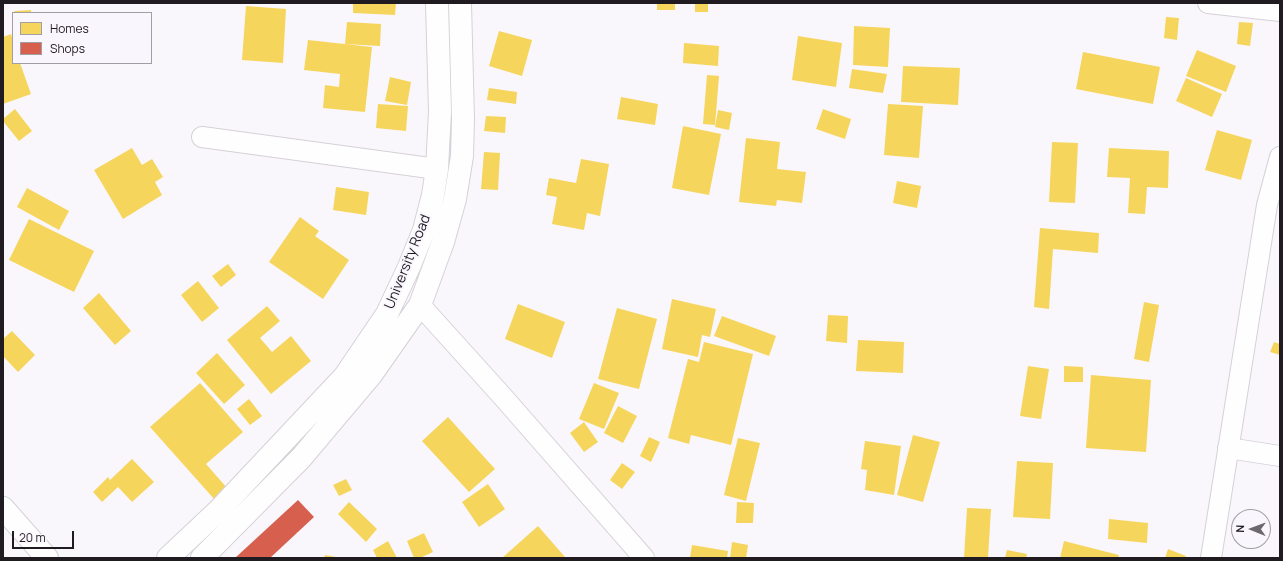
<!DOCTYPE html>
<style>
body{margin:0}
#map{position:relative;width:1283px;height:561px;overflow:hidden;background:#faf7fc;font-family:Manrope,sans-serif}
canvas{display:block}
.frame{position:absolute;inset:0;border:4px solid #1f1b21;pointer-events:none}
.legend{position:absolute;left:12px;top:12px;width:140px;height:52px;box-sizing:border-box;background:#faf6fd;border:1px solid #a29ea5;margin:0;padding:5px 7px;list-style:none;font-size:12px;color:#1f1b21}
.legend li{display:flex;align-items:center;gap:8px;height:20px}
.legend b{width:20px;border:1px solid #a29ea5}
.north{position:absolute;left:1231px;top:509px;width:40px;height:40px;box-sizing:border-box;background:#faf6fd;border:1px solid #a29ea5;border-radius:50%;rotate:271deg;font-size:11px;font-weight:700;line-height:16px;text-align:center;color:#1f1b21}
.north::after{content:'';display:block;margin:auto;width:14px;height:18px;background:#6c686e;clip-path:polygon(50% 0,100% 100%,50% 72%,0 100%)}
.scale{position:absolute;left:12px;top:531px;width:62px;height:18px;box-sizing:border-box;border:2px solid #1f1b21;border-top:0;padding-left:5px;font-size:12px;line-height:14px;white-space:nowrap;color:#1f1b21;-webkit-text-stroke:3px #faf6fd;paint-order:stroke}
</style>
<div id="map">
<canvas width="1283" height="561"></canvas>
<div class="frame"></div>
<ul class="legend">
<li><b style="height:11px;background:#f6d55c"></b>Homes</li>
<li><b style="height:11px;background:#d6604d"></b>Shops</li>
</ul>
<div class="north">N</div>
<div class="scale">20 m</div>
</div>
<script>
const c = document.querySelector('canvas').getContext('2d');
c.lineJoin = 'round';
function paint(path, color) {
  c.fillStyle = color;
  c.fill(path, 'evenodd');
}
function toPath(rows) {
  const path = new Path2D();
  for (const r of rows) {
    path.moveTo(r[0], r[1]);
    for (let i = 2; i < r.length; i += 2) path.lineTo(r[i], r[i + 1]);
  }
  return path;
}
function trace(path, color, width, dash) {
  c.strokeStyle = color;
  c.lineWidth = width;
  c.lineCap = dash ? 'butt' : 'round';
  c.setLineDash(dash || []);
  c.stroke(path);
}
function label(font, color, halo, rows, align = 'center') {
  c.font = font + ' Manrope,sans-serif';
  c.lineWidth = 4;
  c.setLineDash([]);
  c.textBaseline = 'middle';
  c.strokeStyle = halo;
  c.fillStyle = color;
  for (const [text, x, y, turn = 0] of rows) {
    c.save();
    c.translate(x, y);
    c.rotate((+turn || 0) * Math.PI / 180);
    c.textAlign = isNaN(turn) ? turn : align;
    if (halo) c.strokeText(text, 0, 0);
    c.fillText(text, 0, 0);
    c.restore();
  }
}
paint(toPath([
 [353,3,396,3,395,15,353,13],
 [657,3,675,3,675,10,657,10],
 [695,3,708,3,708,12,695,12],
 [246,6,286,9,283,63,242,60],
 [31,10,31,13,15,13,14,11],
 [1166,17,1179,18,1177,40,1164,38],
 [347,22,381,24,380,46,345,44],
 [1239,22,1253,23,1250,46,1237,44],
 [854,26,890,28,888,67,853,65],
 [499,31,532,40,522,76,489,66],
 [11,34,13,41,13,63,20,63,31,94,3,104,3,37],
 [798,36,842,43,836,87,792,80],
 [308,40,372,47,365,112,323,108,325,85,339,87,340,74,304,70],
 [684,43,719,46,718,66,683,63],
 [1197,50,1236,66,1226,92,1186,76],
 [1083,52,1160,67,1153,104,1076,89],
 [903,66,960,68,958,105,901,102],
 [852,69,887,74,883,93,849,88],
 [707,75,719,76,715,125,703,124],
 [390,77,411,82,407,105,385,101],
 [1186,78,1222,94,1212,117,1176,101],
 [489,88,517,92,516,104,487,100],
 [621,97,658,104,655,125,617,119],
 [378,104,408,106,406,131,376,128],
 [888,104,923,106,919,158,884,155],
 [15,109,32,131,19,141,3,121,3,119],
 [823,109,851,119,845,139,816,129],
 [718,110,732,113,729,130,715,127],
 [486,116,506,117,505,133,484,131],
 [683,126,721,134,709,195,672,188],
 [1217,130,1252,140,1241,180,1205,170],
 [746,138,780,142,777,169,806,172,802,203,777,200,776,206,739,202],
 [1052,142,1078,143,1075,203,1049,202],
 [132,148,142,165,152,159,163,177,155,182,162,195,123,219,94,170],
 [1109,148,1169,151,1168,188,1147,187,1145,214,1128,213,1130,178,1107,177],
 [484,152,500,153,498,190,481,189],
 [581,159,609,164,600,216,587,213,584,230,552,224,557,197,546,195,549,178,576,183],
 [897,181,921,186,917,208,893,203],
 [336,187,369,192,366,215,333,210],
 [27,188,69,211,59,230,17,207],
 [300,217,319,231,315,236,349,260,323,299,269,262],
 [29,219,94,251,74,292,9,260],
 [1040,228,1099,233,1098,253,1053,249,1049,309,1034,307],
 [228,264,236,275,221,287,212,276],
 [198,281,219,308,202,322,181,295],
 [99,293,131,331,115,345,83,308],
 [672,299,716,309,710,337,702,335,698,357,662,349],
 [1144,302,1159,305,1149,362,1134,359],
 [518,304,565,322,552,358,505,339],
 [267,306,280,321,260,338,272,352,291,336,311,361,271,394,227,340],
 [617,308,657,319,639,389,598,379],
 [828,315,848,316,847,343,826,341],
 [722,316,776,336,769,356,714,336],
 [12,331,35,355,18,372,3,356,3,339],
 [858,340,904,342,903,373,856,371],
 [704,342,753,354,731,445,691,435,689,444,668,438,688,359,699,362],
 [1274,342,1280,344,1280,355,1270,352],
 [217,353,245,385,224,404,196,373],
 [1028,366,1049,369,1041,419,1020,416],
 [1064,366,1083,367,1083,382,1064,382],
 [1091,375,1151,380,1146,452,1086,448],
 [200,383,243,432,206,464,228,489,215,500,150,427],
 [594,383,619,393,604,429,579,419],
 [249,399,262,416,250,425,237,409],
 [618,406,637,416,623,443,604,433],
 [448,417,495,469,469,492,422,441],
 [584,422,598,442,584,452,570,433],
 [913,435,940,442,923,502,897,495],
 [649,437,660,442,651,462,640,456],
 [738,438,760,443,746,501,724,495],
 [865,441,901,446,894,495,865,490,867,470,861,469],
 [132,459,154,482,132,502,118,487,102,502,93,492,108,477,110,480],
 [1017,461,1053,463,1050,519,1013,517],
 [622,463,635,472,622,489,610,480],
 [346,479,352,490,339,496,333,485],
 [488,484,505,509,479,527,462,502],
 [349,502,377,529,366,542,338,514],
 [737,502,754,503,753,523,736,523],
 [967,508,991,509,988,558,964,558],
 [1109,519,1148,523,1147,543,1108,539],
 [538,526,565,557,564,558,502,558],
 [424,533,433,552,420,558,414,558,407,541],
 [388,541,397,558,377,558,373,550],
 [1064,541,1119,555,1118,558,1060,558],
 [732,542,748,545,746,558,730,558],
 [692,545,728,551,727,558,690,558],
 [1168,549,1186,556,1185,558,1165,558],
 [1007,550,1027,554,1026,558,1005,558],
 [325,555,336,557,336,558,324,558]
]), '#f6d55c');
paint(toPath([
 [298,500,314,517,270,558,235,558]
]), '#d6604d');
const minor = toPath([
 [1208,3,1280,11],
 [202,137,437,169],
 [420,305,503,397,644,558],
 [1228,448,1280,456],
 [1211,558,1267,205,1280,157]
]);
const major = toPath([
 [3,508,47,558],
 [168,558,219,510,345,376,387,314,409,267,424,230,433,195,437,169,440,112,437,3],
 [202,558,301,458,371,375,420,305,443,242,455,199,462,156,463,119,460,3]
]);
trace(minor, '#d5d1d7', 22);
trace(major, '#d5d1d7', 24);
trace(minor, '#fefeff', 20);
trace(major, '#fefeff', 22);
label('14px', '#1f1b21', '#faf6fd', [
 ["University Road",408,262,-68]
]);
</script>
